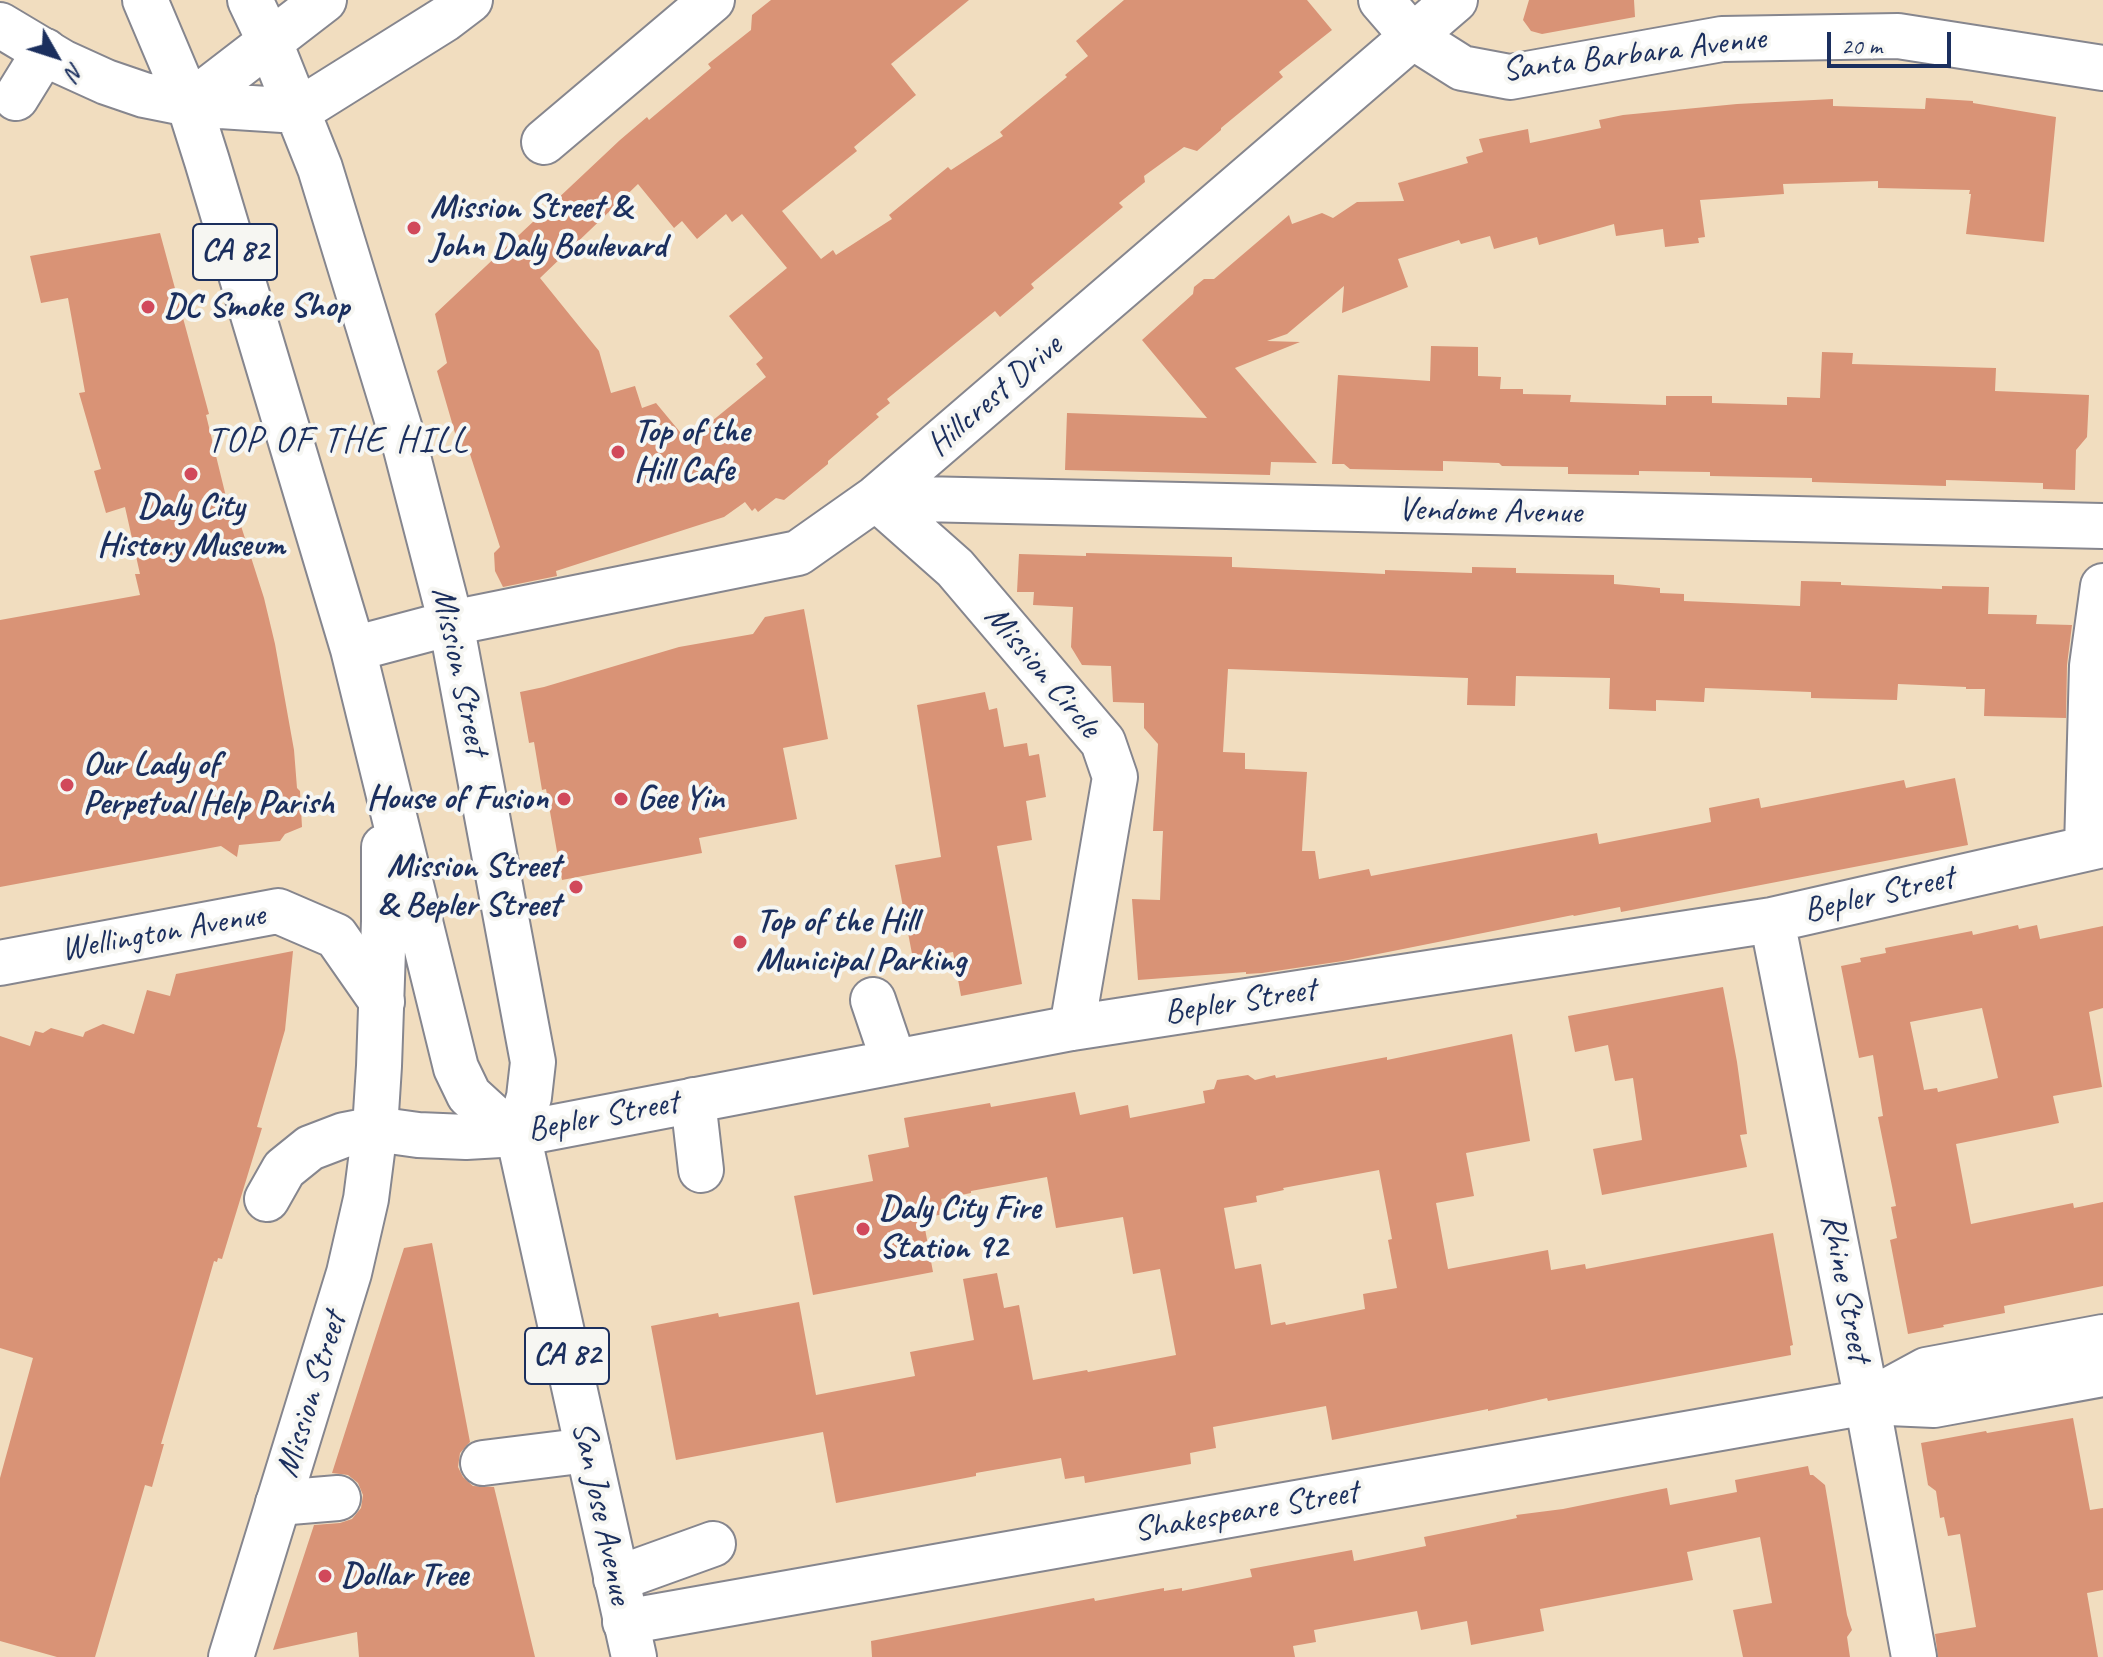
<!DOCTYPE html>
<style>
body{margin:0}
#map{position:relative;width:2103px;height:1657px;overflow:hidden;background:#f1ddbf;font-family:Caveat,sans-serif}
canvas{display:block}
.north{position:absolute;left:16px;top:16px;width:80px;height:80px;-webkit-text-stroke:6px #f6f6f2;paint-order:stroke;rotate:129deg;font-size:22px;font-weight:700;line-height:32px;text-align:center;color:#1b2f5e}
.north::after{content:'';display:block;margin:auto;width:28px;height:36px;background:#1b2f5e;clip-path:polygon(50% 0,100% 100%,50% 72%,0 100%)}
.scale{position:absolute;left:1827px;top:32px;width:124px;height:36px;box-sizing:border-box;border:4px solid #1b2f5e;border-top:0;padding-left:10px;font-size:24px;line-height:28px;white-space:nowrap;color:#1b2f5e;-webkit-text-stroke:6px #f6f6f2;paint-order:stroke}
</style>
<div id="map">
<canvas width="2103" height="1657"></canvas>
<div class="north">N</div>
<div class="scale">20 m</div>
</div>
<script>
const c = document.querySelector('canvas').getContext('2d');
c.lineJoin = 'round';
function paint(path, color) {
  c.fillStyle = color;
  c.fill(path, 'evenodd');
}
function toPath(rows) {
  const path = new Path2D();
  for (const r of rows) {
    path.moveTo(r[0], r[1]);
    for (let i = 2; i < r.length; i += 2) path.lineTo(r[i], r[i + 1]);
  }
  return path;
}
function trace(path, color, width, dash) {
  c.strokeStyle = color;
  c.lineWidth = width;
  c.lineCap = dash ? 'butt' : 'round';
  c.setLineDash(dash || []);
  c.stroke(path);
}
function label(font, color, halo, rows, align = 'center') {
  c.font = font + ' Caveat,sans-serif';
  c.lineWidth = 8;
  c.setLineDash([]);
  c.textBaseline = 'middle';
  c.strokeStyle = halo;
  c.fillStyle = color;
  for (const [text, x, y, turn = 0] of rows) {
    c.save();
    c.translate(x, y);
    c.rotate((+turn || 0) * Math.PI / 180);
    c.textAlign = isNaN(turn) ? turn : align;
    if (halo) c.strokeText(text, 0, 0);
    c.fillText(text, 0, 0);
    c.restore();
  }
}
paint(toPath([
 [771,0,969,0,891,64,916,95,854,147,857,151,782,211,821,259,833,250,836,255,892,219,889,215,948,167,951,170,1003,136,1000,132,1067,77,1065,75,1088,56,1076,41,1124,0,1307,0,1332,30,1279,72,1283,77,1221,128,1221,130,1197,151,1184,147,1144,176,1145,182,1119,203,1123,207,1031,284,1034,288,1000,317,995,311,887,399,890,403,876,414,879,417,828,461,828,464,784,500,776,498,758,512,755,508,752,511,745,502,724,517,556,571,557,576,503,587,495,571,494,553,500,547,469,451,464,453,455,433,437,371,447,363,435,314,620,140,647,117,649,120,711,68,708,64,751,30,752,15],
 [638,184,674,228,682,221,697,239,726,214,732,222,742,214,787,268,729,316,763,358,756,364,766,377,712,421,710,418,685,438,656,403,642,408,635,386,611,393,599,351,540,278],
 [1529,0,1634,0,1635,17,1542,34,1531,31,1523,20],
 [1926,98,1973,101,1973,103,2056,117,2044,242,1966,234,1971,194,1969,194,1970,190,1878,188,1878,181,1783,184,1784,194,1700,200,1705,237,1698,238,1699,243,1665,247,1663,229,1616,236,1614,224,1539,245,1537,237,1494,249,1490,236,1461,244,1459,240,1398,259,1408,287,1342,313,1344,286,1287,334,1267,341,1300,342,1235,368,1317,463,1271,462,1270,475,1065,470,1067,413,1207,418,1142,340,1193,294,1194,287,1204,279,1214,279,1289,215,1292,224,1322,213,1333,218,1357,202,1404,201,1398,183,1468,163,1466,157,1483,152,1479,139,1528,129,1530,143,1601,128,1599,120,1623,115,1737,104,1833,99,1833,106,1925,109],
 [160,233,209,414,206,415,229,509,235,507,264,598,275,644,294,750,297,788,300,791,302,827,285,834,280,841,239,845,237,857,221,846,0,887,0,620,140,595,135,574,140,574,125,507,106,513,94,471,101,469,79,393,85,392,68,298,41,303,30,256],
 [1431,346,1478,347,1478,376,1501,377,1500,389,1523,389,1523,394,1571,395,1570,402,1666,405,1666,396,1712,396,1712,403,1787,405,1787,397,1820,398,1822,352,1853,353,1852,364,1996,368,1995,391,2089,395,2087,437,2076,450,2075,490,2043,489,2043,483,1946,480,1946,486,1812,482,1812,478,1710,476,1710,472,1639,471,1639,475,1568,474,1568,467,1502,466,1499,463,1443,461,1443,471,1350,469,1344,464,1332,464,1338,375,1430,381],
 [1086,553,1232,557,1232,567,1385,574,1385,570,1472,573,1472,567,1516,568,1516,573,1614,575,1614,584,1660,588,1660,593,1684,594,1684,601,1800,606,1801,581,1841,582,1841,585,1942,589,1942,586,1989,587,1988,614,2037,615,2036,624,2072,625,2067,665,2066,718,1984,716,1985,689,1966,689,1966,687,1898,684,1897,700,1811,698,1811,692,1705,688,1704,702,1656,700,1656,711,1609,709,1610,678,1516,676,1515,706,1467,705,1468,678,1228,669,1223,752,1245,753,1245,769,1307,772,1302,851,1315,851,1319,879,1369,869,1371,876,1597,833,1599,844,1711,822,1709,808,1759,798,1761,808,1904,780,1906,788,1955,778,1968,845,1621,912,1620,907,1574,916,1573,915,1343,961,1262,973,1246,974,1246,972,1138,980,1132,899,1160,900,1163,831,1153,831,1158,744,1144,728,1144,703,1113,702,1111,666,1082,665,1071,647,1073,607,1033,605,1034,592,1017,592,1019,554,1086,556],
 [804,609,828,739,783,748,797,819,699,838,702,853,562,880,546,789,542,790,534,742,529,743,520,692,544,687,679,647,753,634,765,617],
 [985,692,989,710,997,708,1004,747,1027,743,1029,756,1039,754,1046,797,1026,801,1032,840,997,846,1022,984,961,996,953,952,913,959,895,865,941,857,917,705],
 [2018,925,2019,929,2037,925,2040,939,2103,926,2103,1008,2089,1012,2102,1087,2053,1096,2059,1123,1956,1144,1971,1224,2073,1203,2074,1208,2103,1202,2103,1286,2004,1306,2005,1313,1943,1325,1944,1327,1908,1334,1890,1240,1897,1238,1891,1207,1896,1206,1878,1117,1883,1116,1873,1055,1859,1058,1841,966,1861,962,1860,958,1886,953,1885,948,1972,931,1973,935],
 [1982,1008,1998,1078,1938,1092,1937,1088,1924,1090,1910,1022],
 [293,951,285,1030,257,1127,262,1128,222,1259,218,1258,217,1262,214,1261,161,1444,164,1444,152,1487,145,1485,95,1657,57,1657,0,1641,0,1478,33,1358,0,1348,0,1036,30,1046,35,1031,43,1033,51,1028,83,1037,85,1032,103,1024,134,1034,147,990,170,996,176,974],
 [1723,987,1737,1062,1747,1134,1740,1135,1747,1167,1602,1195,1593,1149,1642,1140,1633,1078,1615,1081,1608,1045,1575,1052,1568,1016],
 [1512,1034,1530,1141,1466,1153,1474,1196,1436,1203,1448,1269,1548,1250,1551,1270,1585,1264,1586,1269,1773,1233,1793,1345,1790,1346,1791,1355,1579,1395,1548,1401,1547,1398,1488,1411,1488,1409,1332,1440,1326,1406,1213,1427,1216,1448,1190,1453,1191,1464,1085,1483,1084,1476,1065,1479,1061,1458,976,1473,976,1476,836,1503,823,1432,676,1460,651,1326,718,1313,719,1317,799,1302,816,1395,915,1376,910,1352,974,1340,963,1279,997,1273,1004,1308,1019,1305,1033,1380,1087,1370,1088,1372,1176,1355,1160,1269,1133,1274,1123,1217,1056,1228,1047,1177,971,1191,971,1193,941,1199,944,1214,923,1218,933,1272,813,1295,794,1196,873,1181,868,1155,909,1147,904,1118,990,1103,991,1107,1075,1092,1080,1115,1128,1105,1130,1118,1205,1103,1203,1091,1214,1089,1217,1080,1248,1075,1255,1080,1275,1075,1276,1078,1387,1057,1387,1060],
 [1379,1170,1392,1239,1388,1240,1397,1288,1363,1294,1365,1309,1286,1325,1285,1322,1271,1325,1261,1264,1235,1269,1224,1208,1257,1202,1256,1196,1284,1190,1283,1188],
 [432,1243,470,1442,460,1453,458,1467,463,1477,473,1486,494,1487,535,1657,359,1657,357,1632,273,1650,314,1525,340,1523,352,1519,361,1508,363,1495,358,1483,348,1475,332,1473,404,1248],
 [2073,1418,2090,1510,2103,1508,2103,1590,2087,1593,2098,1657,1938,1657,1935,1634,1976,1627,1960,1534,1948,1536,1944,1517,1940,1518,1936,1491,1928,1485,1921,1443,1986,1431,1987,1433],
 [1808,1466,1810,1475,1813,1475,1825,1485,1847,1615,1852,1630,1847,1637,1850,1657,1743,1657,1733,1610,1772,1603,1760,1537,1687,1552,1693,1580,1540,1609,1544,1631,1471,1645,1467,1621,1421,1630,1417,1611,1314,1630,1316,1642,1293,1646,1295,1657,872,1657,871,1641,1094,1598,1095,1601,1164,1588,1164,1591,1182,1588,1182,1591,1252,1577,1250,1569,1352,1550,1354,1561,1426,1546,1424,1537,1517,1518,1516,1515,1563,1509,1667,1488,1670,1505,1737,1492,1735,1480]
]), '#d99376');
const minor = toPath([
 [1381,0,1413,37,1462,68,1510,77,1722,39,1898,36,2103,68],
 [16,98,45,51],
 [544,142,712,0],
 [876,498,2103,526],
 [876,498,955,568,1103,742,1115,777,1072,1028],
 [451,623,798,553,876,498,1455,0],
 [2087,848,2092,666,2103,586],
 [1772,920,1867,1402,1914,1657],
 [0,963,278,911,336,936,382,1002],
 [873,1000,894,1062],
 [693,1100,701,1170],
 [375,1129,418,1135,466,1137,518,1134,1072,1028,1772,920,2103,845],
 [1867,1402,1926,1370,2103,1337],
 [483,1463,588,1450],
 [278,1503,338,1498],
 [616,1579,713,1544],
 [625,1622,1867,1402,1934,1405,2103,1374]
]);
const major = toPath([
 [145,0,189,104,207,161,353,649,456,1068,469,1095,492,1116,518,1134],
 [250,0,269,40,320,168,406,449,451,623,533,1062,529,1097,518,1134,634,1657],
 [0,25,62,62,106,82,144,95,189,104,298,111,445,19,470,0],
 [189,104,324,0],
 [353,649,451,623],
 [267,1199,284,1169,310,1148,344,1135,375,1129],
 [231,1657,349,1273,366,1199,375,1129,379,1066,384,921,384,847]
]);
trace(minor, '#86868e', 48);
trace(major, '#86868e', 48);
trace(minor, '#fff', 44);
trace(major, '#fff', 44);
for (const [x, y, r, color] of [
 [414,228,8,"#d1495b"],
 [148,307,8,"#d1495b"],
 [618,452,8,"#d1495b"],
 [191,474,8,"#d1495b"],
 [67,785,8,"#d1495b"],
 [564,799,8,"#d1495b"],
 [621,799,8,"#d1495b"],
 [576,887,8,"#d1495b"],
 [740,942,8,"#d1495b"],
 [863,1229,8,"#d1495b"],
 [325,1576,8,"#d1495b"]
]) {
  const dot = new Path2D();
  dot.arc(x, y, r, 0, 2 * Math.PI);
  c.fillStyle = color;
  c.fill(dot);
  trace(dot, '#f6f6f2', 3);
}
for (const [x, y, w] of [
 [235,252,84],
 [567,1356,84]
]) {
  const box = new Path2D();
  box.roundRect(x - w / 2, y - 28, w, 56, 6);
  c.fillStyle = '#f6f6f2';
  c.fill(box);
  trace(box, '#1b2f5e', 2);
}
label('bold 32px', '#1b2f5e', null, [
 ["CA 82",235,252],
 ["CA 82",567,1356]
]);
label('34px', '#1b2f5e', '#f6f6f2', [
 ["Santa Barbara Avenue",1634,55,-7],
 ["Hillcrest Drive",995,396,-41],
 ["Vendome Avenue",1490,512,1],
 ["Mission Street",459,671,78],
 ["Mission Circle",1042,672,50],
 ["Bepler Street",1879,895,-13],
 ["Wellington Avenue",163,933,-10],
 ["Bepler Street",1240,1002,-9],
 ["Bepler Street",603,1117,-11],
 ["Rhine Street",1845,1288,79],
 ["Mission Street",312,1395,-73],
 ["Shakespeare Street",1246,1512,-10],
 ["San Jose Avenue",601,1513,78]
]);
label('bold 34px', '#1b2f5e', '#f6f6f2', [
 ["Mission Street &",430,208],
 ["John Daly Boulevard",430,247],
 ["DC Smoke Shop",164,307],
 ["Top of the",634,432],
 ["Hill Cafe",634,471],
 ["Daly City",191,507,"center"],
 ["History Museum",191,546,"center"],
 ["Our Lady of",83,765],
 ["Perpetual Help Parish",83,804],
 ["House of Fusion",548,799,"right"],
 ["Gee Yin",637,799],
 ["Mission Street",560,867,"right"],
 ["& Bepler Street",560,906,"right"],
 ["Top of the Hill",756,922],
 ["Municipal Parking",756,961],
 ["Daly City Fire",879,1209],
 ["Station 92",879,1248],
 ["Dollar Tree",341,1576]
], 'left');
c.letterSpacing = '2px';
label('36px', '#1b2f5e', '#f6f6f2', [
 ["TOP OF THE HILL",338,442]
]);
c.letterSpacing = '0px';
</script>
